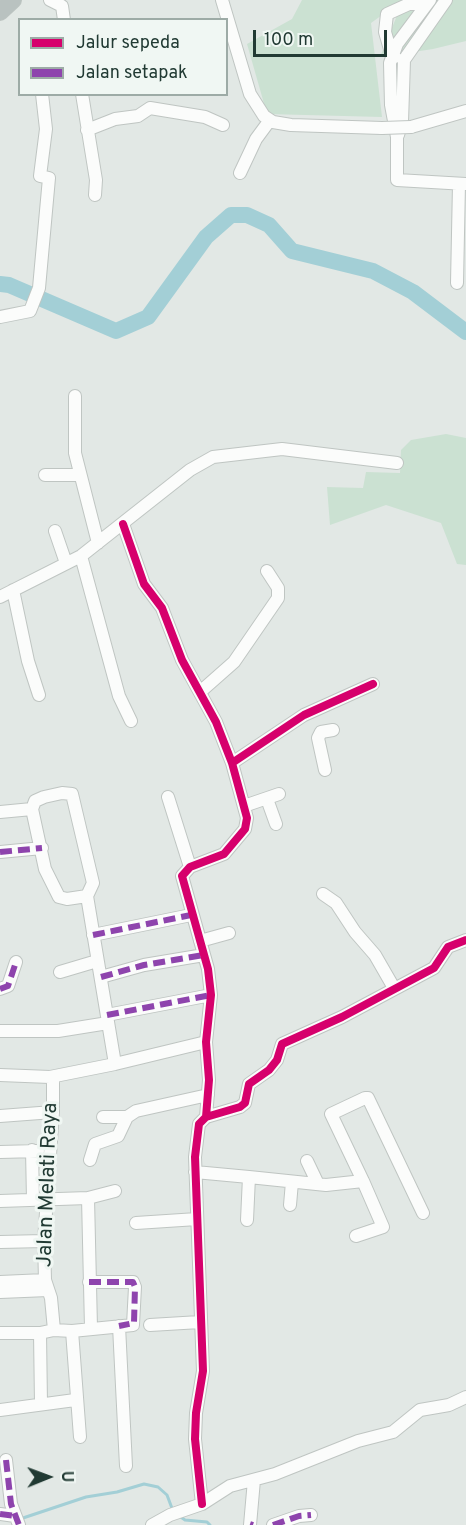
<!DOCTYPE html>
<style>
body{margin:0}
#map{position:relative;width:466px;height:1525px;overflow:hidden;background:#e2e8e5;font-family:Overpass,sans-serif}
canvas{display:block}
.legend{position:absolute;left:18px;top:18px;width:210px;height:78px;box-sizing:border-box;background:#f0f7f3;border:2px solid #9daba6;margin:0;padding:8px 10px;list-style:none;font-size:18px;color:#213a33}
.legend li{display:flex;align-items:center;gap:12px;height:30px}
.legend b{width:30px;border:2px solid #9daba6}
.north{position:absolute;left:18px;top:1447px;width:60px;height:60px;-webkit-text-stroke:4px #f0f7f3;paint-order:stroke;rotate:89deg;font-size:16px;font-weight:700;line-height:24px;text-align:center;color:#213a33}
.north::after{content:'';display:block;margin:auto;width:21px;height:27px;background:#213a33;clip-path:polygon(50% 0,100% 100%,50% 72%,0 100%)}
.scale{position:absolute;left:253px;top:30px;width:134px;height:27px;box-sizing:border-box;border:3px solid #213a33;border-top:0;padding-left:8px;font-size:18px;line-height:21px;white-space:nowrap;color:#213a33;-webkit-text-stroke:4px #f0f7f3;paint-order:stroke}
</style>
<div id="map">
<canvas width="466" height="1525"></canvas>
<ul class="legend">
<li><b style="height:8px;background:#d6006c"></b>Jalur sepeda</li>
<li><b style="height:8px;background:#8e44ad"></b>Jalan setapak</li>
</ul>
<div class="north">U</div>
<div class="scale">100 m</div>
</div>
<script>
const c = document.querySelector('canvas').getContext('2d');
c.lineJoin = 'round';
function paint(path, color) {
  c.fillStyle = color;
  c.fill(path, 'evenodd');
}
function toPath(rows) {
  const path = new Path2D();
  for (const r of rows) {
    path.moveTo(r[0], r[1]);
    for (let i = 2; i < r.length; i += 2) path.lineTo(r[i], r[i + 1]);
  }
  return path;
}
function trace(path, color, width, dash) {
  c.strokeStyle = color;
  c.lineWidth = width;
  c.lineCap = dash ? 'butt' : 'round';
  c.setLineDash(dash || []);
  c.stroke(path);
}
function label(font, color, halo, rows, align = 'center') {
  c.font = font + ' Overpass,sans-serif';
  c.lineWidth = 6;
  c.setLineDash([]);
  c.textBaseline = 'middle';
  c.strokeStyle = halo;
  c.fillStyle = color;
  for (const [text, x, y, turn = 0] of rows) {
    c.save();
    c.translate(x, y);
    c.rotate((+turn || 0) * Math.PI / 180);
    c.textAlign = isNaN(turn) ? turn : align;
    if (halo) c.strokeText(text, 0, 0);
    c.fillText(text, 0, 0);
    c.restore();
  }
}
paint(toPath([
 [302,0,466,0,466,41,433,49,380,57,396,18,396,5,371,23,382,117,267,114,247,44,292,19],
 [446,434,466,438,466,565,457,564,441,523,386,505,330,525,327,487,363,488,366,472,400,473,401,450,411,440]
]), '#cbe1d2');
trace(toPath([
 [178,1515,185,1520,207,1522,210,1525],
 [20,1519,86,1497,117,1492,144,1484,158,1487,167,1495,173,1511]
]), '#a3cfd6', 3);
trace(toPath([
 [0,284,9,285,116,331,148,317,206,237,231,215,247,215,269,225,292,251,373,271,413,292,466,332]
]), '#a3cfd6', 16);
const minor = toPath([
 [50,0,62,6,64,20],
 [222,0,250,94,264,116,273,122,291,125,382,128],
 [430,0,397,44,390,63,391,105,397,137,397,180,466,184],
 [395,57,392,56,385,32,387,14,409,4,427,4],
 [82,94,96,180,95,195],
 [411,127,466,111],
 [87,130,115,119,138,116,150,108,205,117,223,125],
 [398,135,402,122,404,60,446,0],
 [240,173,256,139,270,120],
 [457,283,459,184],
 [0,317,30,311,39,288,49,178,40,176,46,129,42,94],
 [75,396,75,453,98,543],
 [45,475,79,475],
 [123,524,144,584,162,608,182,660,216,722,232,763,247,818,245,829,224,854,190,867,182,876,208,969,211,995,206,1042,209,1080,206,1117],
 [55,531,66,563],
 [81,556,119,696,131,721],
 [13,590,28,661,39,695],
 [0,597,81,556,190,470,213,457,282,449,397,463],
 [200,692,234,662,278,598,278,588,267,571],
 [232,763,304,715,373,684],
 [325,770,318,738,321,732,333,730],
 [168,797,190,867],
 [267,799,276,824],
 [244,806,279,794],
 [32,809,45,869,59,897,67,899,87,896,115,1064],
 [0,812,32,809,35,801,44,797,62,793,72,794,93,883,87,896],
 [0,852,42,848],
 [323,894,336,903,355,932,375,955,394,988],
 [93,935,191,915],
 [200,941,229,933],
 [60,972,97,961],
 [101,977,144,965,204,955],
 [0,989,8,986,16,962],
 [107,1015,211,995],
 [0,1031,58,1031,108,1023],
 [0,1075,50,1077,115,1064,206,1042],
 [50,1077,53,1081,53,1112,44,1241,45,1280,51,1298,54,1330],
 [0,1116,53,1112],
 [103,1117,127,1117],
 [32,1150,33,1200],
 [0,1152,38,1151],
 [90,1160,95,1144,118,1136,127,1117,136,1111,208,1095],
 [307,1161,318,1184],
 [195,1172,249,1177,247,1220],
 [249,1177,326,1185,363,1181,383,1227,356,1236],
 [363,1181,331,1114,365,1098,368,1098,423,1213],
 [88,1198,91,1328],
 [0,1201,88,1198,115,1191],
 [290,1205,292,1182],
 [136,1223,197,1219],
 [0,1242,44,1241],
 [0,1282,45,1280],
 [0,1292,48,1290],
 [150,1325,200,1322],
 [119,1326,126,1466],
 [72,1331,80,1437],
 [0,1333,40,1333,54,1330,72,1331,133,1325,135,1287,133,1282,89,1282],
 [40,1333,41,1404],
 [0,1410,75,1400],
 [6,1460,11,1504,19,1525],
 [202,1504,195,1439,196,1413,203,1371,195,1157,199,1124,206,1117,240,1107,245,1103,249,1084,269,1070,277,1060,282,1044,342,1017,434,968,448,947,466,940],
 [0,1514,15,1516],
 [152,1525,170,1515,202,1504,230,1486,275,1474,358,1441,393,1432,420,1410,449,1405,466,1397],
 [250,1525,254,1480],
 [273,1525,299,1516,311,1515]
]);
const highway = toPath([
 [0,12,13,0]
]);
trace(minor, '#bfc5c2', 14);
trace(highway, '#bcc4c1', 18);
trace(minor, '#fbfcfb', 12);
trace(highway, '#b9c2c0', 16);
const minorBridge = toPath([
 [382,128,411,127]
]);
trace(minorBridge, '#bfc5c2', 14, []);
trace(minorBridge, '#fbfcfb', 12);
trace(toPath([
 [0,852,42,848],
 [93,935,191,915],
 [101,977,144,965,204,955],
 [0,989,8,986,16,962],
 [107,1015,211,995],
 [89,1282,133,1282,135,1287,134,1323,119,1326],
 [6,1460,11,1504,19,1525],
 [0,1514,15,1516],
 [250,1524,253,1525],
 [273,1525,299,1516,311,1515]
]), '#8e44ad', 6, [12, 6]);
trace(toPath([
 [123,524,144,584,162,608,182,660,216,722,232,763,247,818,245,829,224,854,190,867,182,876,208,969,211,995,206,1042,209,1080,206,1117],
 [232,763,304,715,373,684],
 [202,1504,195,1439,196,1413,203,1371,195,1157,199,1124,206,1117,240,1107,245,1103,249,1084,269,1070,277,1060,282,1044,342,1017,434,968,448,947,466,940]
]), '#d6006c', 8);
label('21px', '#213a33', '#f0f7f3', [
 ["Jalan Melati Raya",49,1185,-88]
]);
</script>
